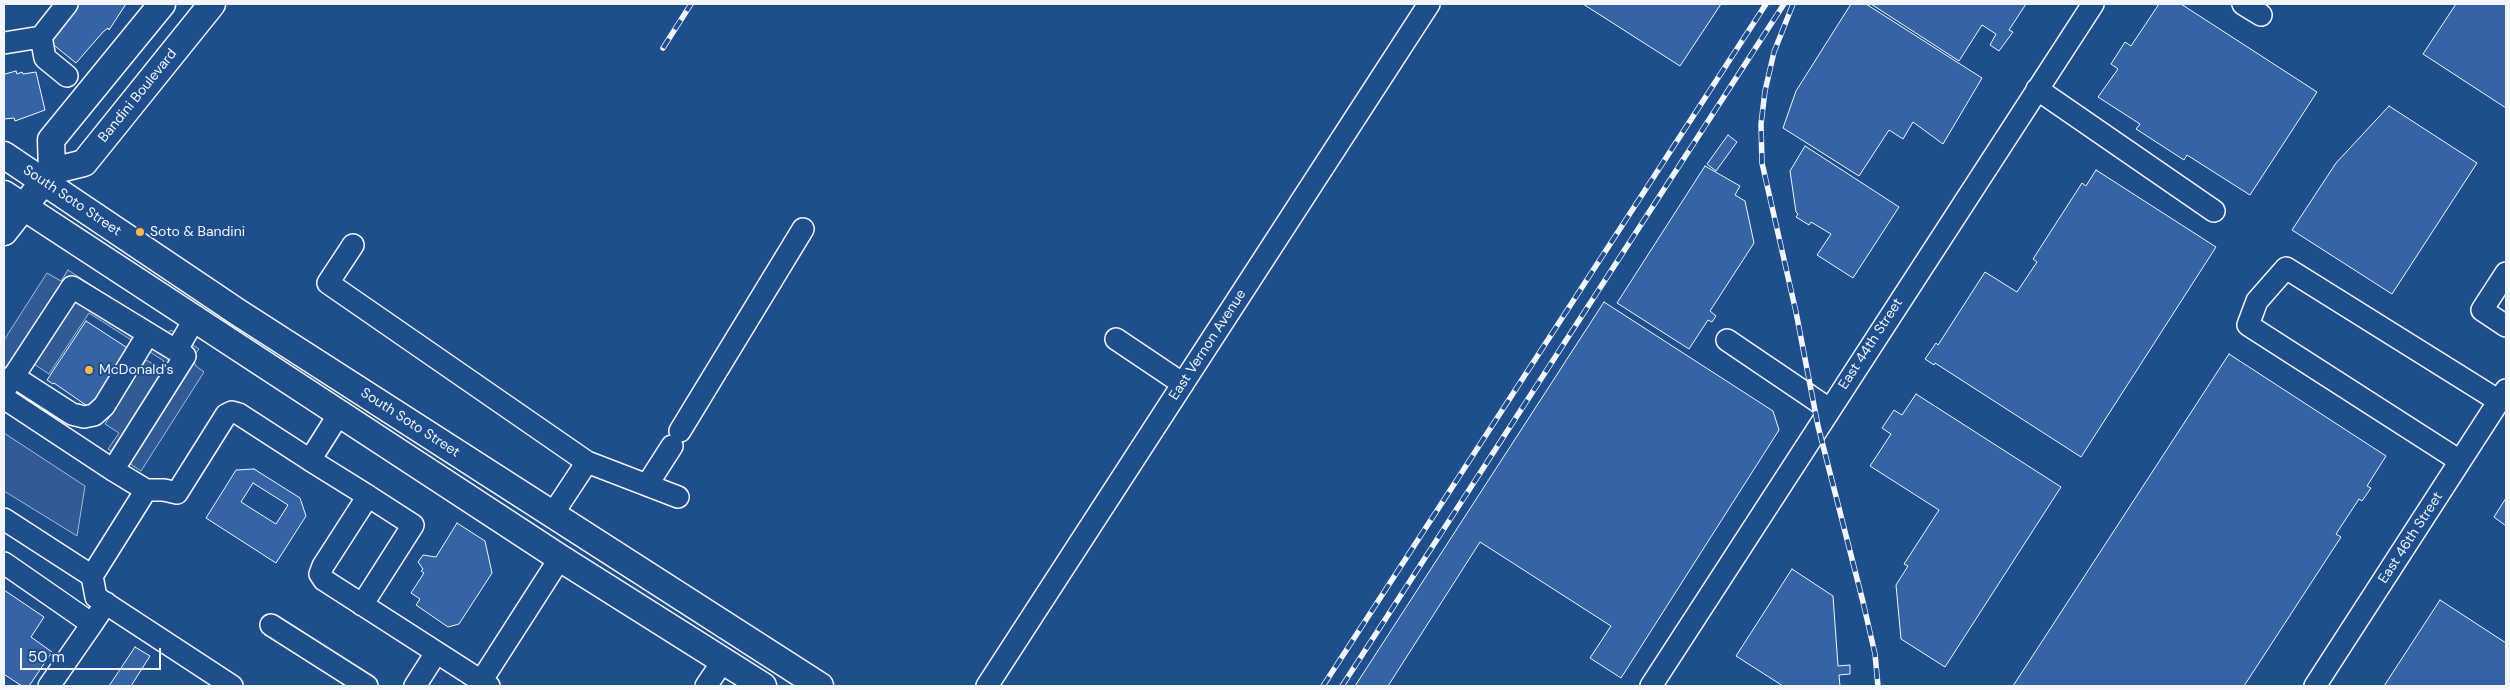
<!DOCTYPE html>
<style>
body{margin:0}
#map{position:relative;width:2510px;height:690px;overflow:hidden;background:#1f4e8c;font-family:"DM Sans",sans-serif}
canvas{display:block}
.frame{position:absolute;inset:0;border:5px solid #f2f6ff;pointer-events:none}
.scale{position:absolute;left:20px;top:648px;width:141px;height:22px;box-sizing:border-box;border:2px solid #f2f6ff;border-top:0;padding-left:6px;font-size:15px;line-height:18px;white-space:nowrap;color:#f2f6ff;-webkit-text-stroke:4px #1f4e8c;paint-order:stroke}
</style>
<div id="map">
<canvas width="2510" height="690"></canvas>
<div class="frame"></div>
<div class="scale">50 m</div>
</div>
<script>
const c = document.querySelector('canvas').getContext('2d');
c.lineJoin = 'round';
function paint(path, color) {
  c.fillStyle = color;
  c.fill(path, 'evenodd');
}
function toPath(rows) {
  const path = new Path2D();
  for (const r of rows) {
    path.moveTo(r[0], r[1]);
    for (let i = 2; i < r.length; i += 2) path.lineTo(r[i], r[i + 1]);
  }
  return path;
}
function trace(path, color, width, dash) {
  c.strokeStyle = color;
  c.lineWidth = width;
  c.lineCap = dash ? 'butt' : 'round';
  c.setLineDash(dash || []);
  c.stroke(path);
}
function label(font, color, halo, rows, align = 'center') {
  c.font = font + ' "DM Sans",sans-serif';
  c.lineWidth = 4;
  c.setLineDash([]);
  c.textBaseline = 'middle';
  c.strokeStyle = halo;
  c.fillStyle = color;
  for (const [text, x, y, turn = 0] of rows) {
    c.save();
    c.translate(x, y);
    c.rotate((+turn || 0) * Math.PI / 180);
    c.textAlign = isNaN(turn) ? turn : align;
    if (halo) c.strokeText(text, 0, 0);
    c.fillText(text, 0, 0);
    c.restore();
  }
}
const built = toPath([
 [68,270,166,334,171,330,199,349,192,358,196,366,204,372,141,471,108,449,119,433,105,424,146,360,160,368,164,361,89,313,49,374,34,364,21,385,4,373,4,340,47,273,61,281,68,270],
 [4,433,85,486,77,536,4,491,4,433]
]);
paint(built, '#305b95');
trace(built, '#a8bbd7', 1);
const building = toPath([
 [77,4,126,4,109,30,108,28,103,32,76,63,50,42,77,4],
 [1583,4,1721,4,1680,66,1583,4],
 [1851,4,1866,4,1982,78,1943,144,1913,122,1903,139,1889,130,1859,176,1783,128,1796,91,1851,4],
 [1871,4,2026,4,2009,30,2013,32,1999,51,1990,45,1996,34,1982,25,1959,61,1871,4],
 [2159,4,2181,4,2317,92,2250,195,2187,155,2184,160,2136,129,2140,124,2098,97,2118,69,2111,64,2125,42,2131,46,2159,4],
 [2456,4,2506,4,2506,108,2423,54,2456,4],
 [16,71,17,74,22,72,23,74,36,72,45,110,15,121,14,118,4,119,4,76,5,74,16,71],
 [2389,106,2477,163,2392,294,2292,230,2336,163,2389,106],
 [1728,135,1737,142,1716,171,1707,164,1728,135],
 [1805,146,1899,207,1853,278,1817,255,1831,234,1811,222,1809,225,1796,217,1798,214,1796,212,1790,171,1805,146],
 [1705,166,1740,186,1735,195,1745,201,1754,243,1710,311,1716,316,1712,322,1708,320,1689,349,1617,303,1705,166],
 [2096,170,2216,247,2081,457,1935,363,1934,365,1925,359,1936,343,1938,345,1985,272,2017,292,2037,262,2033,259,2082,183,2086,186,2096,170],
 [1604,302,1773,411,1779,430,1621,678,1590,658,1611,626,1480,542,1388,686,1355,686,1604,302],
 [86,321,129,349,93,410,54,383,53,384,47,380,86,321],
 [2229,354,2386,456,2367,486,2371,488,2362,501,2359,499,2336,534,2341,537,2244,686,2013,686,2229,354],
 [1916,394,2061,487,1945,667,1901,639,1896,585,1908,566,1904,564,1939,510,1870,466,1891,434,1882,428,1894,410,1902,415,1916,394],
 [254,469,300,498,306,516,276,563,206,518,236,470,254,469],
 [253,483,288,505,276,524,241,502,253,483],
 [2506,498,2506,526,2494,517,2506,498],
 [457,523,485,541,492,573,459,624,448,627,416,605,420,599,411,593,424,573,421,571,423,569,418,562,423,555,436,557,457,523],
 [1792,569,1833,596,1838,666,1850,665,1850,674,1839,675,1840,686,1783,686,1736,656,1792,569],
 [4,590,44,617,31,637,52,652,29,686,22,686,5,675,4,677,4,590],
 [2440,600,2506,643,2506,686,2384,686,2440,600],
 [135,647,150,656,131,686,109,686,135,647]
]);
paint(building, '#3563a3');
trace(building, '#f2f6ff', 1);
const minor = toPath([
 [2243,4,2261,15],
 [41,37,67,4],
 [4,43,41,37,45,58,67,76],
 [2037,89,2214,211],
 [353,245,328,283,587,462,678,497],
 [2506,273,2482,310,2506,326],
 [1116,339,1183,384],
 [1727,340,1829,409],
 [176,351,194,320],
 [13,376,72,414,84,417,94,415,104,406,148,334],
 [4,391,72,287,185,356,113,470,4,398],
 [680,431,803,229],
 [310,460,368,496,323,566,320,574,324,580,489,686],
 [2460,461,2248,325,2257,301,2286,268,2499,401],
 [113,470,146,490],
 [647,485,672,446],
 [552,515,587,462],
 [4,519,92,576],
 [4,563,92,624,106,603],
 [362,605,413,525,368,496],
 [271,625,367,686],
 [49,686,92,624],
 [232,686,96,597,92,576,146,490,164,490,177,493,226,415,232,412,239,414,310,460,339,414],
 [415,686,436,653],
 [478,686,560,558],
 [706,686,723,661],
 [987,686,1429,4],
 [1651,686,2093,4],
 [2315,686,2506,390]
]);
const major = toPath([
 [4,155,239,313,820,686],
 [52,171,51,140,162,4],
 [4,194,560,558,763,686],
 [4,232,52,171,84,163,212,4]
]);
trace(minor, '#f2f6ff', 24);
trace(major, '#f2f6ff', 29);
trace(minor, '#1f4e8c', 21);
trace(major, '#1f4e8c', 26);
const rail = toPath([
 [1793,4,1774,52,1765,91,1761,124,1762,163,1796,312,1818,426,1863,602,1875,654,1878,686],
 [663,48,691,4],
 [1323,686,1766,4],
 [1342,686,1784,4]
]);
trace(rail, '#f2f6ff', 5.5);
trace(rail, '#1f4e8c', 4, [11]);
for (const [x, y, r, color] of [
 [140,232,5,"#ffb74d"],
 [89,370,5,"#ffb74d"]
]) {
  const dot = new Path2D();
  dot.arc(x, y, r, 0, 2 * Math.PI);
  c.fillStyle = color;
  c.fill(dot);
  trace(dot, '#1f4e8c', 2);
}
label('14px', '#f2f6ff', '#1f4e8c', [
 ["Bandini Boulevard",138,96,-51],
 ["South Soto Street",72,201,34],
 ["East 44th Street",1871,344,-57],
 ["East Vernon Avenue",1208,345,-57],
 ["South Soto Street",410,423,33],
 ["East 46th Street",2411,538,-57]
]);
label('14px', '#f2f6ff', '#1f4e8c', [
 ["Soto & Bandini",150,232],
 ["McDonald's",99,370]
], 'left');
</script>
